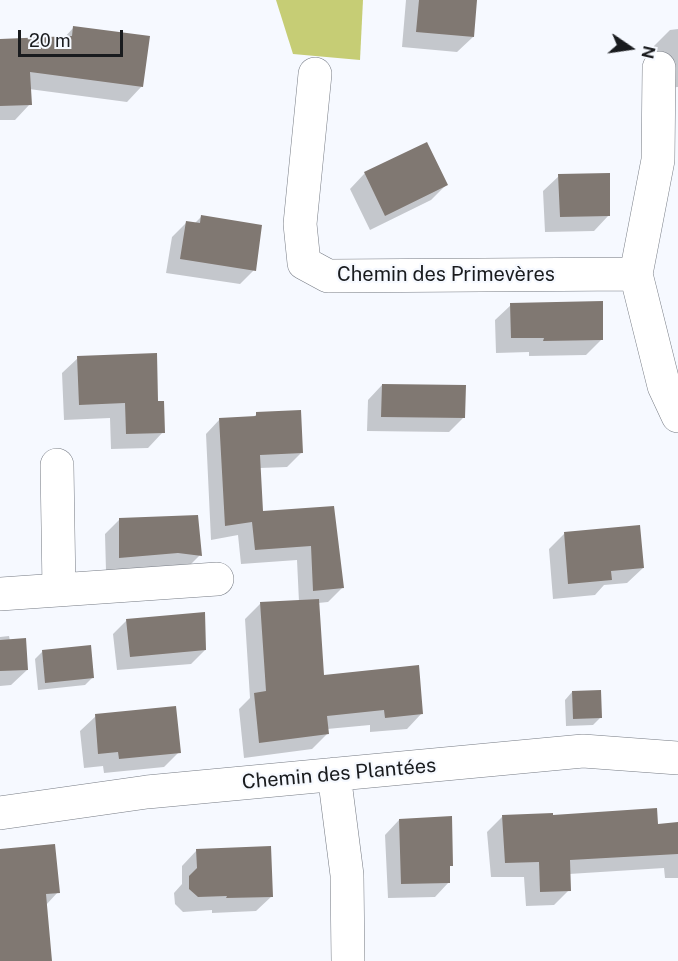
<!DOCTYPE html>
<meta charset="utf-8">
<style>
body{margin:0}
#map{position:relative;width:678px;height:961px;overflow:hidden;background:#f6f9ff;font-family:"Public Sans",sans-serif}
canvas{display:block}
.north{position:absolute;left:600px;top:18px;width:60px;height:60px;-webkit-text-stroke:4px #f6f9ff;paint-order:stroke;rotate:103deg;font-size:16px;font-weight:700;line-height:24px;text-align:center;color:#191b1e}
.north::after{content:'';display:block;margin:auto;width:21px;height:27px;background:#191b1e;clip-path:polygon(50% 0,100% 100%,50% 72%,0 100%)}
.scale{position:absolute;left:18px;top:30px;width:105px;height:27px;box-sizing:border-box;border:3px solid #191b1e;border-top:0;padding-left:8px;font-size:18px;line-height:21px;white-space:nowrap;color:#191b1e;-webkit-text-stroke:4px #f6f9ff;paint-order:stroke}
</style>
<div id="map">
<canvas width="678" height="961"></canvas>
<div class="north">N</div>
<div class="scale">20 m</div>
</div>
<script>
const c = document.querySelector('canvas').getContext('2d');
c.lineJoin = 'round';
function paint(path, color) {
  c.fillStyle = color;
  c.fill(path, 'evenodd');
}
function toPath(rows) {
  const path = new Path2D();
  for (const r of rows) {
    path.moveTo(r[0], r[1]);
    for (let i = 2; i < r.length; i += 2) path.lineTo(r[i], r[i + 1]);
  }
  return path;
}
function trace(path, color, width, dash) {
  c.strokeStyle = color;
  c.lineWidth = width;
  c.lineCap = dash ? 'butt' : 'round';
  c.setLineDash(dash || []);
  c.stroke(path);
}
function label(font, color, halo, rows, align = 'center') {
  c.font = font + ' "Public Sans",sans-serif';
  c.lineWidth = 4.5;
  c.setLineDash([]);
  c.textBaseline = 'middle';
  c.strokeStyle = halo;
  c.fillStyle = color;
  for (const [text, x, y, turn = 0] of rows) {
    c.save();
    c.translate(x, y);
    c.rotate((+turn || 0) * Math.PI / 180);
    c.textAlign = isNaN(turn) ? turn : align;
    if (halo) c.strokeText(text, 0, 0);
    c.fillText(text, 0, 0);
    c.restore();
  }
}
paint(toPath([
 [276,0,363,0,360,60,293,54]
]), '#c6cd75');
paint(toPath([
 [406,0,476,0,473,37,457,52,402,47],
 [74,27,142,86,127,102,29,89,30,104,15,120,0,120,0,40,64,38],
 [678,29,678,87,663,88,656,70,654,46,670,30],
 [365,173,446,185,431,200,370,230,350,189],
 [559,176,609,215,594,231,545,232,543,191],
 [201,217,254,270,240,284,166,273,172,237,186,223,194,224],
 [511,305,602,339,586,355,529,356,529,352,496,353,495,320],
 [78,358,157,403,163,432,148,448,111,449,110,418,64,420,62,373],
 [382,385,463,418,449,432,367,431,368,400],
 [257,414,302,452,287,467,260,468,262,513,333,507,342,588,328,602,318,603,322,676,422,713,407,729,370,732,370,725,327,729,327,734,312,749,244,758,239,709,250,698,245,619,260,604,299,602,297,560,241,564,238,535,211,540,206,434,220,419,252,418],
 [119,520,200,555,186,569,106,571,105,534],
 [564,534,643,568,627,583,604,585,595,595,553,599,549,549],
 [127,620,205,650,191,664,117,670,113,634],
 [9,636,10,641,27,670,11,685,0,686,0,637],
 [43,651,92,678,85,685,38,690,35,659],
 [572,692,601,717,593,725,566,726,565,700],
 [96,716,179,752,164,767,104,773,103,766,84,768,80,731],
 [502,817,552,817,656,825,678,824,678,878,665,878,664,868,569,874,569,890,554,905,526,906,524,877,491,877,487,832],
 [399,820,451,865,449,867,449,882,435,897,388,898,385,835],
 [0,850,58,892,46,905,51,961,0,961],
 [197,850,272,896,256,911,212,913,212,910,183,912,175,904,174,893,182,884,182,866]
]), '#0003');
paint(toPath([
 [419,0,477,0,474,37,416,32],
 [73,26,150,36,143,87,30,72,32,105,0,106,0,39,72,36],
 [427,142,448,185,385,216,364,172],
 [610,173,610,216,560,217,558,174],
 [201,215,262,225,256,271,180,259,186,221,200,223],
 [603,301,603,340,543,341,544,338,511,338,510,303],
 [157,353,158,401,164,401,165,433,126,434,125,403,79,405,77,356],
 [382,384,466,385,465,418,381,417],
 [301,410,303,453,260,455,263,511,334,506,344,588,313,591,311,546,255,550,252,522,225,526,219,418,256,416,256,412],
 [198,515,202,556,178,553,119,558,119,518],
 [640,525,644,568,611,571,612,580,568,584,564,532],
 [319,599,324,675,419,665,423,714,385,718,384,710,327,716,329,734,259,743,254,693,266,691,260,602],
 [205,612,206,650,130,657,126,619],
 [26,638,28,670,0,671,0,640],
 [91,645,94,678,45,683,42,650],
 [601,690,602,718,573,719,572,691],
 [176,706,181,753,119,759,118,752,98,754,95,714],
 [657,808,658,824,678,822,678,854,570,860,571,891,540,892,539,862,505,863,502,815,553,813,553,815],
 [452,816,453,866,450,866,450,883,401,884,399,819],
 [55,844,60,893,46,894,52,961,0,961,0,849],
 [271,846,273,897,226,898,227,896,198,897,189,889,189,876,197,868,196,849]
]), '#807872');
const minor = toPath([
 [315,74,300,224,304,263,328,276,636,274,664,386,678,416],
 [636,274,658,160,659,68],
 [57,465,59,590],
 [0,594,217,579],
 [334,774,347,875,348,961],
 [0,813,147,792,583,751,678,758]
]);
trace(minor, '#767b84', 34);
trace(minor, '#fff', 33);
label('20px', '#191b1e', '#f6f9ff', [
 ["Chemin des Primevères",446,275],
 ["Chemin des Plantées",339,774,-5]
]);
</script>
